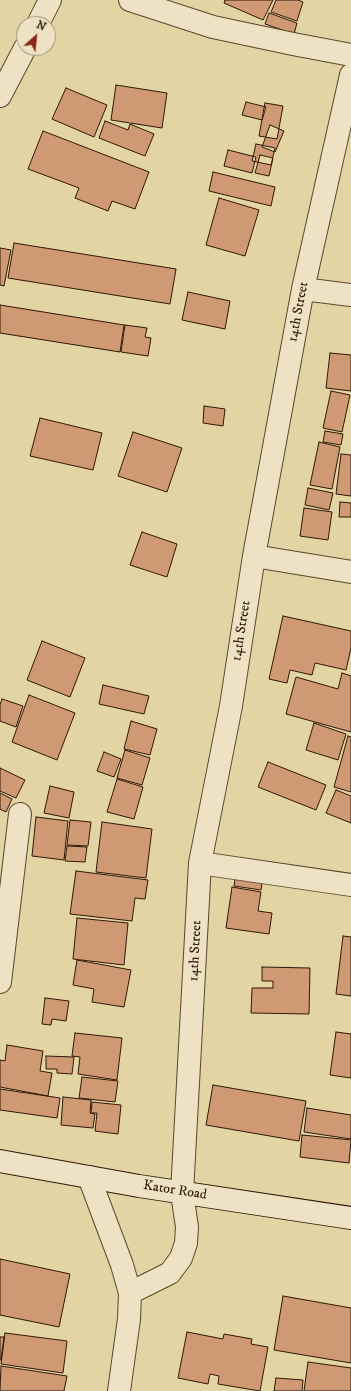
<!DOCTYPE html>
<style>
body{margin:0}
#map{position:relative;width:351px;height:1391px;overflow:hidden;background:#e3d4a4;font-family:"IM FELL DW Pica",serif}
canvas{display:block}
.north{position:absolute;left:16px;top:16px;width:40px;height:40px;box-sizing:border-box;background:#ede3c4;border:1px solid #a19178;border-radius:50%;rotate:27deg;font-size:11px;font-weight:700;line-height:16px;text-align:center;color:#301707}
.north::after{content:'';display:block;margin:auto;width:14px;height:18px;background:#8f2418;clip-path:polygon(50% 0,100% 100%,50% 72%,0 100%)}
</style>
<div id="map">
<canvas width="351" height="1391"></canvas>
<div class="north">N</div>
</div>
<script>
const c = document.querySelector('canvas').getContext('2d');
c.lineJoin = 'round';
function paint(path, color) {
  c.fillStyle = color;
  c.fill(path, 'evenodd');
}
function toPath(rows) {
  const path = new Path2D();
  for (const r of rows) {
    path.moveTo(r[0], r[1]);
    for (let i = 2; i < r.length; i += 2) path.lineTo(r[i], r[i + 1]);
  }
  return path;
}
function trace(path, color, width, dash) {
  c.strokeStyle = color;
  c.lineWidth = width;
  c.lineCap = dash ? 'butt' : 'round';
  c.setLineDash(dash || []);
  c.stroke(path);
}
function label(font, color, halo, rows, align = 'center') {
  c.font = font + ' "IM FELL DW Pica",serif';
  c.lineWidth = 3;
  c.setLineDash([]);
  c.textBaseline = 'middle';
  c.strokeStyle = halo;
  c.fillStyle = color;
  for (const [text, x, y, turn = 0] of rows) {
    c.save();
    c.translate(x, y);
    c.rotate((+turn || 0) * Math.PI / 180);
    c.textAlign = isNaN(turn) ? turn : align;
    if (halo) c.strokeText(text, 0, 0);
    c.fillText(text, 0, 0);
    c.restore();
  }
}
const building = toPath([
 [225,0,273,0,263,20,224,3,225,0],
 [276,0,298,0,303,2,297,21,271,12,276,0],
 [269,13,297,23,294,34,265,24,269,13],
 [116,85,167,93,162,128,111,120,116,85],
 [66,88,107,105,94,137,52,119,66,88],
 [246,102,266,107,262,120,242,115,246,102],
 [265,103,283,106,277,139,259,136,265,103],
 [105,121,128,130,130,124,154,134,145,156,99,138,105,121],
 [270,125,284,131,275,152,262,147,270,125],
 [43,131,149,172,135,209,112,201,108,211,75,198,79,188,28,169,43,131],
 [256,144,275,148,271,165,252,161,256,144],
 [228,150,256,157,252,173,224,166,228,150],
 [260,155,273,158,269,176,255,173,260,155],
 [213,172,275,187,271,206,209,191,213,172],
 [219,198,259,210,245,256,206,245,219,198],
 [14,243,176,269,170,304,8,278,14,243],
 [0,248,11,250,4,286,0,285,0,248],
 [188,292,230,301,225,329,182,320,188,292],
 [0,305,124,325,120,352,0,333,0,305],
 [125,325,147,328,145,337,151,338,148,356,121,352,125,325],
 [330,353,351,355,351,391,326,388,330,353],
 [331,391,350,395,342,432,323,428,331,391],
 [204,406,225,409,223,426,203,423,204,406],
 [40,418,102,433,93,470,30,456,40,418],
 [325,431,343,434,341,445,323,442,325,431],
 [133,432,182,448,167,492,118,476,133,432],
 [319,442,340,447,332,489,310,485,319,442],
 [341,454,351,455,351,496,336,494,341,454],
 [308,488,333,493,329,510,305,505,308,488],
 [340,502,351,503,351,517,339,517,340,502],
 [304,508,332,512,328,540,300,536,304,508],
 [142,532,177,544,167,577,130,565,142,532],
 [283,616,351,631,351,648,346,670,315,663,312,675,290,670,287,683,269,679,283,616],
 [42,641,85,658,70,697,27,680,42,641],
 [342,673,351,676,351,732,286,714,296,677,338,689,342,673],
 [103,685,149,696,144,714,99,704,103,685],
 [29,695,75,713,57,760,12,742,29,695],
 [2,699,23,706,16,727,0,721,0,705,2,699],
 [131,721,157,729,150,755,124,749,131,721],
 [314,723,346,734,338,760,306,750,314,723],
 [348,736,351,737,351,792,334,787,348,736],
 [125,750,150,758,142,785,117,778,125,750],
 [104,752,121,759,114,777,97,771,104,752],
 [268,762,326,785,316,810,258,787,268,762],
 [0,768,25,780,16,798,0,791,0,768],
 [117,779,143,787,134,819,107,812,117,779],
 [50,786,74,792,69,818,44,813,50,786],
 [336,790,351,796,351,823,326,813,336,790],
 [0,793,12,799,6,812,0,809,0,793],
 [36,817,68,821,64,860,32,856,36,817],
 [70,820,91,822,88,846,67,845,70,820],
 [102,822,152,829,146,878,96,872,102,822],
 [67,846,87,847,85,862,65,861,67,846],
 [76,871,148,880,145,899,135,898,132,921,70,914,76,871],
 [236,872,263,876,261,890,234,886,236,872],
 [232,887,261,892,258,911,272,913,269,934,226,928,232,887],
 [77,918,128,923,124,965,73,959,77,918],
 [343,936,351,937,351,996,336,994,343,936],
 [77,960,131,970,124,1007,92,1002,94,989,73,985,77,960],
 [262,967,310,968,309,1014,251,1013,252,988,273,988,273,981,262,981,262,967],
 [45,998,69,1001,66,1021,52,1019,51,1025,42,1024,45,998],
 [336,1032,351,1034,351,1078,330,1075,336,1032],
 [75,1033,122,1038,117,1080,78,1074,80,1057,72,1056,75,1033],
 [7,1045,43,1051,40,1071,52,1073,48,1096,0,1087,0,1060,5,1061,7,1045],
 [46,1056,74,1057,72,1074,57,1073,57,1069,46,1069,46,1056],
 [82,1077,118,1081,115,1102,79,1098,82,1077],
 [213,1085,306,1101,299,1141,206,1125,213,1085],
 [0,1089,60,1098,57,1118,0,1110,0,1089],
 [63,1097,91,1100,90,1113,95,1114,93,1128,61,1125,63,1097],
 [92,1102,121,1105,118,1134,95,1131,97,1113,91,1113,92,1102],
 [307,1108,351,1115,351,1139,304,1132,307,1108],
 [302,1135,351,1140,349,1163,300,1157,302,1135],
 [0,1259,70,1274,59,1327,0,1315,0,1259],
 [283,1296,351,1308,351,1363,274,1350,283,1296],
 [187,1332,223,1339,224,1334,252,1339,251,1344,268,1347,260,1391,218,1384,219,1376,210,1374,208,1384,178,1378,187,1332],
 [5,1333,67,1341,63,1373,1,1364,5,1333],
 [0,1337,4,1337,1,1360,0,1360,0,1337],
 [308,1362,351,1368,351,1391,304,1391,308,1362],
 [1,1366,67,1376,64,1391,0,1391,1,1366],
 [276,1378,303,1380,302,1391,274,1391,276,1378]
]);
paint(building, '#cf9973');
trace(building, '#301707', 1);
const street = toPath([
 [130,0,213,27,293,44,351,55],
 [38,24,50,0],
 [0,96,25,48],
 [303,289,351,295],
 [254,556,351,572],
 [200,863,351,885],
 [0,982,20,814],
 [89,1177,122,1265,130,1293,129,1319,119,1391],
 [130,1293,170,1273,181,1258,186,1243,187,1227,182,1193,200,863,231,706,254,556,303,289,351,75]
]);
const secondary = toPath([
 [0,1161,139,1186,351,1218]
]);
trace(street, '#5d462e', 24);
trace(secondary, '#301707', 24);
trace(street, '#ede3c4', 22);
trace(secondary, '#ede3c4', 22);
label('14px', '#301707', '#ede3c4', [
 ["14th Street",299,312,-79],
 ["14th Street",242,631,-81],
 ["14th Street",196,951,-87],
 ["Kator Road",175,1191,9]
]);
</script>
